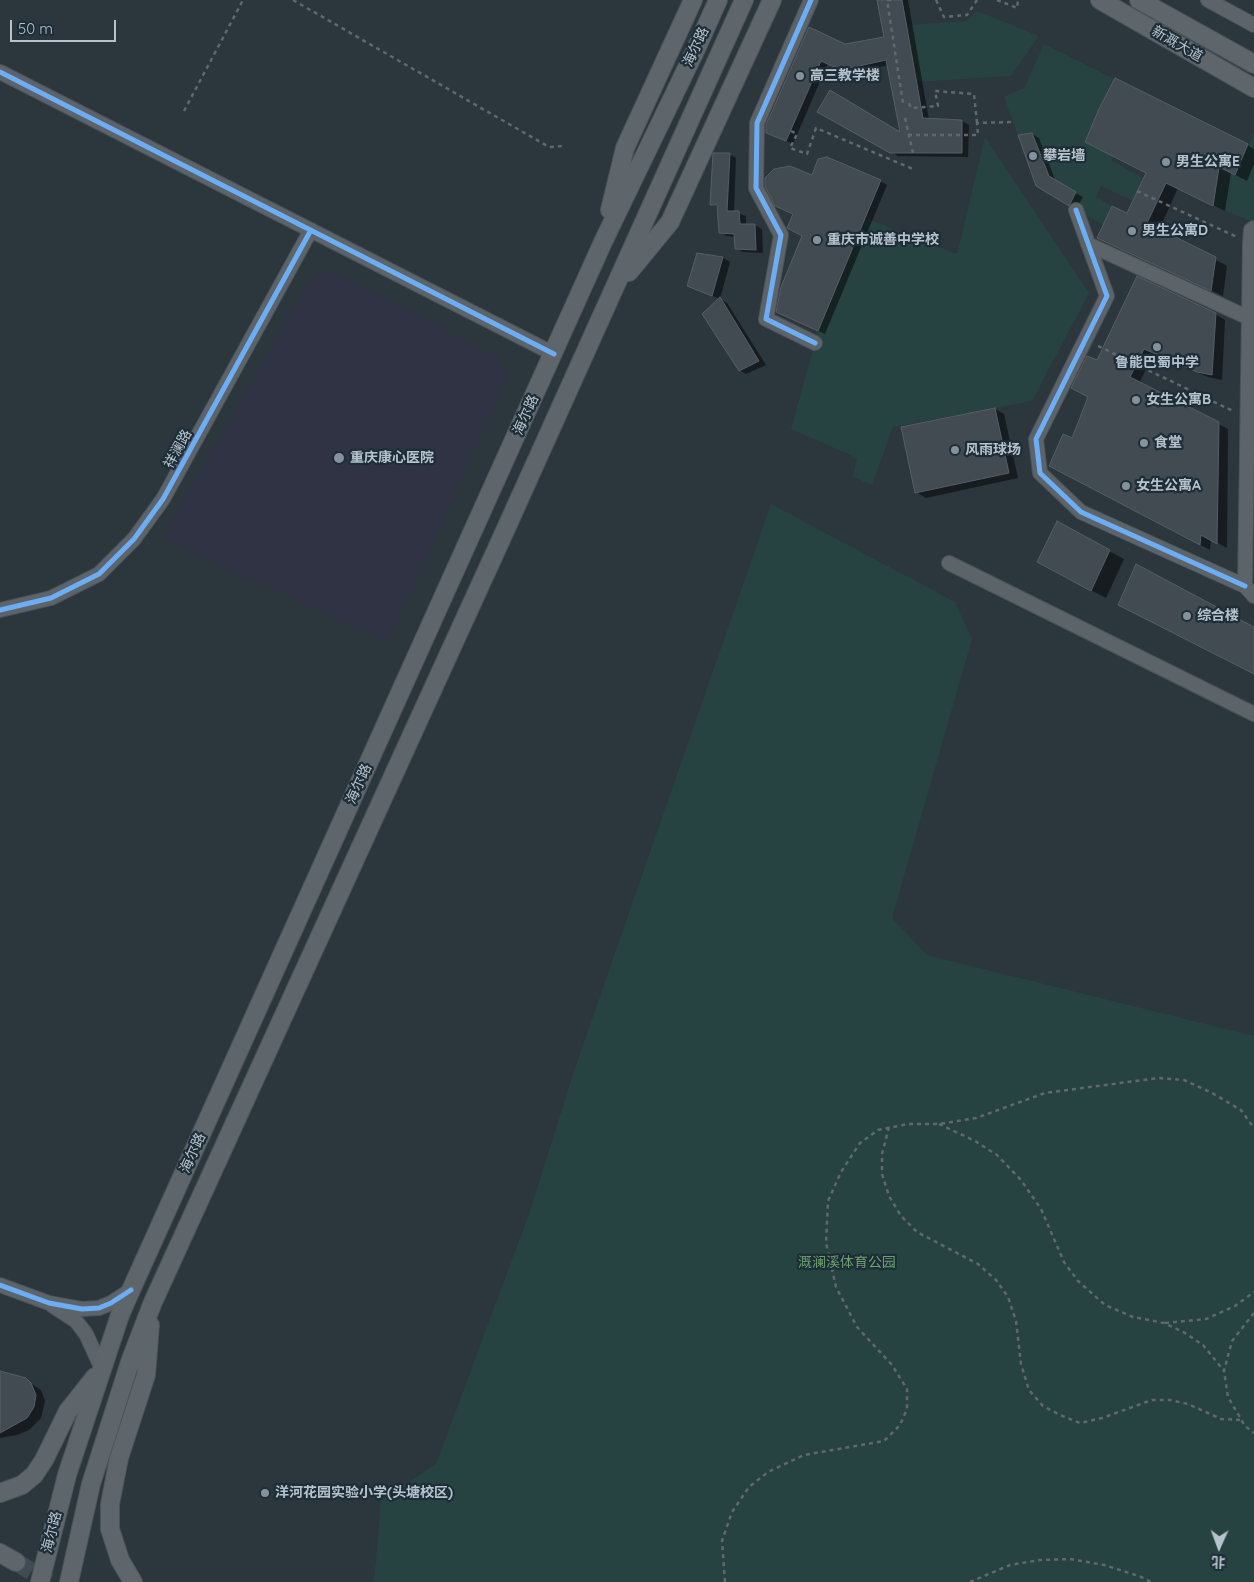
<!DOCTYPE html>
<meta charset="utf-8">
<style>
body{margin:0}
#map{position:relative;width:1254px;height:1582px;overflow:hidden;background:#2b363d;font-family:Quicksand,"Noto Sans SC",sans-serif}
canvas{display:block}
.north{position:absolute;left:1194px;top:1522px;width:50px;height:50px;-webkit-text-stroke:4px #1e2e39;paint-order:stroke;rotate:182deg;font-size:14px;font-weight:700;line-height:20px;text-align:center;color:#b6c3cd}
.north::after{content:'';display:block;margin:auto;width:18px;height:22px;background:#b6c3cd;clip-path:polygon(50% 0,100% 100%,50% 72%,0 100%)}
.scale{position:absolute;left:10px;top:20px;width:106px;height:22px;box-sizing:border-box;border:2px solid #b6c3cd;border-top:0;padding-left:6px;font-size:15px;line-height:18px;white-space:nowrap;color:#b6c3cd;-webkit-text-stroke:4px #1e2e39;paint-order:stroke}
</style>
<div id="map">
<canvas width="1254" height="1582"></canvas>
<div class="north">北</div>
<div class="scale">50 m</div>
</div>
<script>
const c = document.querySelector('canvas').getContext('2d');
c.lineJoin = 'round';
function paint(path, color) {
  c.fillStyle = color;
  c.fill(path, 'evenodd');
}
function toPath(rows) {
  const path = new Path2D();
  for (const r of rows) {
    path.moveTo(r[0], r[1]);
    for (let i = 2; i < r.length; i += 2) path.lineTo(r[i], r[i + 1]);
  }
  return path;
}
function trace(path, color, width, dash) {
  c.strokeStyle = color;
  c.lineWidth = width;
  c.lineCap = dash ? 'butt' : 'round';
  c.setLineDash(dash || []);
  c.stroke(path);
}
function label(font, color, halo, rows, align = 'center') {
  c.font = font + ' Quicksand,"Noto Sans SC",sans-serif';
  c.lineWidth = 4.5;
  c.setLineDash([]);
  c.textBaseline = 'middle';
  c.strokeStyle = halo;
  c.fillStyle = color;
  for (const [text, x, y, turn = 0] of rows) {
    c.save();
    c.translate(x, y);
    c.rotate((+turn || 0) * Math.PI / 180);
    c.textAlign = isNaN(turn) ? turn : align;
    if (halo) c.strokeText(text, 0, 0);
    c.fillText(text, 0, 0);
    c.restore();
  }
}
paint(toPath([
 [331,271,499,357,507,378,388,643,162,538,310,278]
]), '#303343');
paint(toPath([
 [977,11,1039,36,1011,76,916,82,906,25,967,21],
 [1044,44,1114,79,1085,142,1113,156,1112,161,1143,178,1133,201,1101,186,1096,197,1112,206,1103,225,1036,186,1004,97,1024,88],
 [1254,134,1254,219,1251,221,1213,206,1219,167,1235,175],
 [985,137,1089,293,1032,401,893,427,872,485,853,477,857,458,791,429,818,331,865,218,957,254],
 [771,504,955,602,972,639,892,918,927,955,1254,1036,1254,1582,374,1582,381,1501,436,1464,529,1214,574,1071]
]), '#274341');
paint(toPath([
 [878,0,908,0,929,120,962,121,969,125,968,157,898,156,819,111,902,134,889,65,849,73,828,63,793,144,767,132,809,28,845,45,885,38],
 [1032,134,1039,138,1056,182,1083,197,1076,209,1038,185],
 [1247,145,1254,149,1254,164,1247,181,1231,173,1225,211,1178,188,1159,230,1227,266,1223,296,1110,244,1127,215,1147,173],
 [729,154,736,158,734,212,746,216,746,225,755,225,762,229,763,253,743,252,736,248,736,237,727,236,720,232,718,208,711,204],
 [813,177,880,181,887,185,825,334,785,315,804,236],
 [698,254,723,258,730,262,720,299,727,303,766,365,746,374,739,370,720,299,689,286],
 [1215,314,1225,320,1222,380,1208,377,1154,354,1139,383,1228,429,1227,548,1211,539,1210,550,1060,471,1089,397,1097,362],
 [995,409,1004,414,1018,478,926,498,916,492],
 [1109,551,1124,559,1106,598,1053,570],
 [0,1372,30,1383,41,1390,45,1401,41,1418,29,1430,17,1435,0,1438]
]), '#0007');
const building = toPath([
 [877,0,902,0,923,118,962,120,962,153,890,153,817,112,830,90,900,132,886,60,841,70,821,61,786,141,766,133,766,125,809,27,845,44,884,37,877,0],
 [1115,78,1248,144,1235,175,1219,167,1213,206,1166,183,1147,223,1216,257,1211,291,1097,238,1112,206,1127,213,1146,173,1085,142,1099,109,1115,78],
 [1032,133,1049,176,1076,192,1069,206,1036,186,1018,135,1032,133],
 [713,153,730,153,727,211,739,211,740,224,755,224,756,250,735,249,734,234,719,233,717,205,710,205,713,153],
 [827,157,881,180,818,331,776,312,781,287,802,236,787,228,793,214,775,206,765,186,765,178,774,169,790,166,812,175,818,159,827,157],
 [697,253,723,257,712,296,687,286,697,253],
 [1137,276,1216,313,1212,375,1197,372,1144,349,1130,377,1219,422,1217,544,1201,535,1200,545,1049,466,1063,434,1072,438,1088,397,1071,388,1087,356,1097,360,1137,276],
 [720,297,759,361,739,371,702,314,720,297],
 [995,408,1009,473,915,493,901,427,995,408],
 [1057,521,1110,550,1091,591,1037,562,1057,521],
 [1136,564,1254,627,1254,674,1118,605,1136,564],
 [0,1371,26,1378,31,1383,36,1395,34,1407,27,1418,0,1433,0,1371]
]);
paint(building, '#424b51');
trace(building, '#545e64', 1);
trace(toPath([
 [16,1562,49,1582]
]), '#404b53', 18, [18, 9]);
const minor = toPath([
 [811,0,757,123,756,188,781,235,766,319,815,343],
 [1208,0,1254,25],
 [0,72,554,354],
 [1076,210,1107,296,1036,439,1040,473,1081,512,1245,586],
 [1254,228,1251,230,1250,243,1245,586,1254,596],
 [1088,244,1249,318],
 [949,563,1254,714],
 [0,610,51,598,99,574,134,539,163,499,311,230],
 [0,1285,49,1303,82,1309,99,1308,111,1303,131,1290],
 [53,1306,76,1321,86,1334,102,1369]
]);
const major = toPath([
 [1100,0,1254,88],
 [1139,0,1254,64],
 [610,210,625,148,693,0],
 [629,272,670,222,772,0],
 [0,1493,22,1485,34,1475,44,1460,68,1411,95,1377],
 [0,1553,16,1562],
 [40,1582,67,1475,120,1315,131,1290,603,242,697,47,718,0],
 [69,1582,91,1484,131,1359,153,1302,504,533,744,0],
 [133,1582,120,1560,110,1529,110,1504,119,1458,146,1375,150,1325]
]);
trace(minor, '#4a5257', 16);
trace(major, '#4a5359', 20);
trace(toPath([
 [293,0,549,147,563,146],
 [891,0,887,0,903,103],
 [936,0,944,17,967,15,977,0],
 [997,0,1017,8,1018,0],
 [909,103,911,108,938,106,935,91,974,94,977,123],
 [184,111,243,0],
 [905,118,913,153],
 [791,131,797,134,790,148,807,154,816,128,913,169],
 [908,135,978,135,977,123,1014,122],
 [1137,191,1237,237],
 [1098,346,1235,412],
 [939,1124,975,1141,997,1155,1021,1180,1041,1209,1064,1262,1078,1281,1105,1305,1133,1317,1164,1323,1185,1333,1203,1345,1224,1371],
 [889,1127,882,1154,882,1174,889,1196,901,1216,917,1232,978,1264,996,1280,1008,1297,1016,1321,1021,1364,1029,1390,1043,1406,1060,1415,1080,1423,1102,1418,1152,1400,1170,1400,1188,1404,1221,1419,1241,1420],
 [1254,1313,1232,1341,1224,1371,1228,1397,1245,1426,1254,1433],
 [1165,1323,1206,1319,1235,1306,1254,1292],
 [725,1582,722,1541,732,1512,749,1487,768,1472,804,1455,884,1441,900,1425,907,1409,907,1389,892,1365,857,1327,836,1287,826,1243,828,1201,841,1172,860,1143,878,1130,908,1124,939,1124,976,1118,1045,1093,1158,1078,1184,1080,1212,1093,1241,1110,1254,1128],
 [970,1582,1010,1565,1040,1560,1070,1559,1104,1565,1139,1576,1151,1582]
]), '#60686d', 2.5, [4, 4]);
trace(minor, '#5c646a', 14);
trace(major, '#5f666b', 18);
trace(toPath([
 [811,0,757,123,756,188,781,235,766,319,815,343],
 [0,72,554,354],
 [1076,210,1107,296,1036,439,1040,473,1081,512,1245,586],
 [0,610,51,598,99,574,134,539,163,499,311,230],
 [0,1285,49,1303,82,1309,99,1308,111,1303,131,1290]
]), '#6dadf4', 5);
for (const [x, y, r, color] of [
 [800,76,5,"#85929b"],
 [1033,156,5,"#85929b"],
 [1166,162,5,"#85929b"],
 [1132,231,5,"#85929b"],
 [817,240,5,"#85929b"],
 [1157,347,5,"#85929b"],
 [1136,400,5,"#85929b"],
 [1144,443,5,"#85929b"],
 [955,450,5,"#85929b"],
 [339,458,6,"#85929b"],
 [1126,486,5,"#85929b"],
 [1187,616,5,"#85929b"],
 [265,1493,5,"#85929b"]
]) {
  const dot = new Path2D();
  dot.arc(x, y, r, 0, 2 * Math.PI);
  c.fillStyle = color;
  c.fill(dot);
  trace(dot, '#1e2e39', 2);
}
label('14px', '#b6c3cd', '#1e2e39', [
 ["新溉大道",1177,44,30],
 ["海尔路",696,47,-65],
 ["海尔路",526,415,-66],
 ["祥澜路",178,449,-61],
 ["海尔路",359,784,-66],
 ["海尔路",193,1153,-66],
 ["海尔路",52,1532,-76]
]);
label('bold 14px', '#b6c3cd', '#1e2e39', [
 ["高三教学楼",810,76],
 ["攀岩墙",1043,156],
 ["男生公寓E",1176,162],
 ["男生公寓D",1142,231],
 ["重庆市诚善中学校",827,240],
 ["鲁能巴蜀中学",1157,363,"center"],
 ["女生公寓B",1146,400],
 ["食堂",1154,443],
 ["风雨球场",965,450],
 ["重庆康心医院",350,458],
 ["女生公寓A",1136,486],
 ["综合楼",1197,616],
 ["洋河花园实验小学(头塘校区)",275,1493]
], 'left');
label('14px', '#6ba06d', '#1e2e39', [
 ["溉澜溪体育公园",847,1263]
]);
</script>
